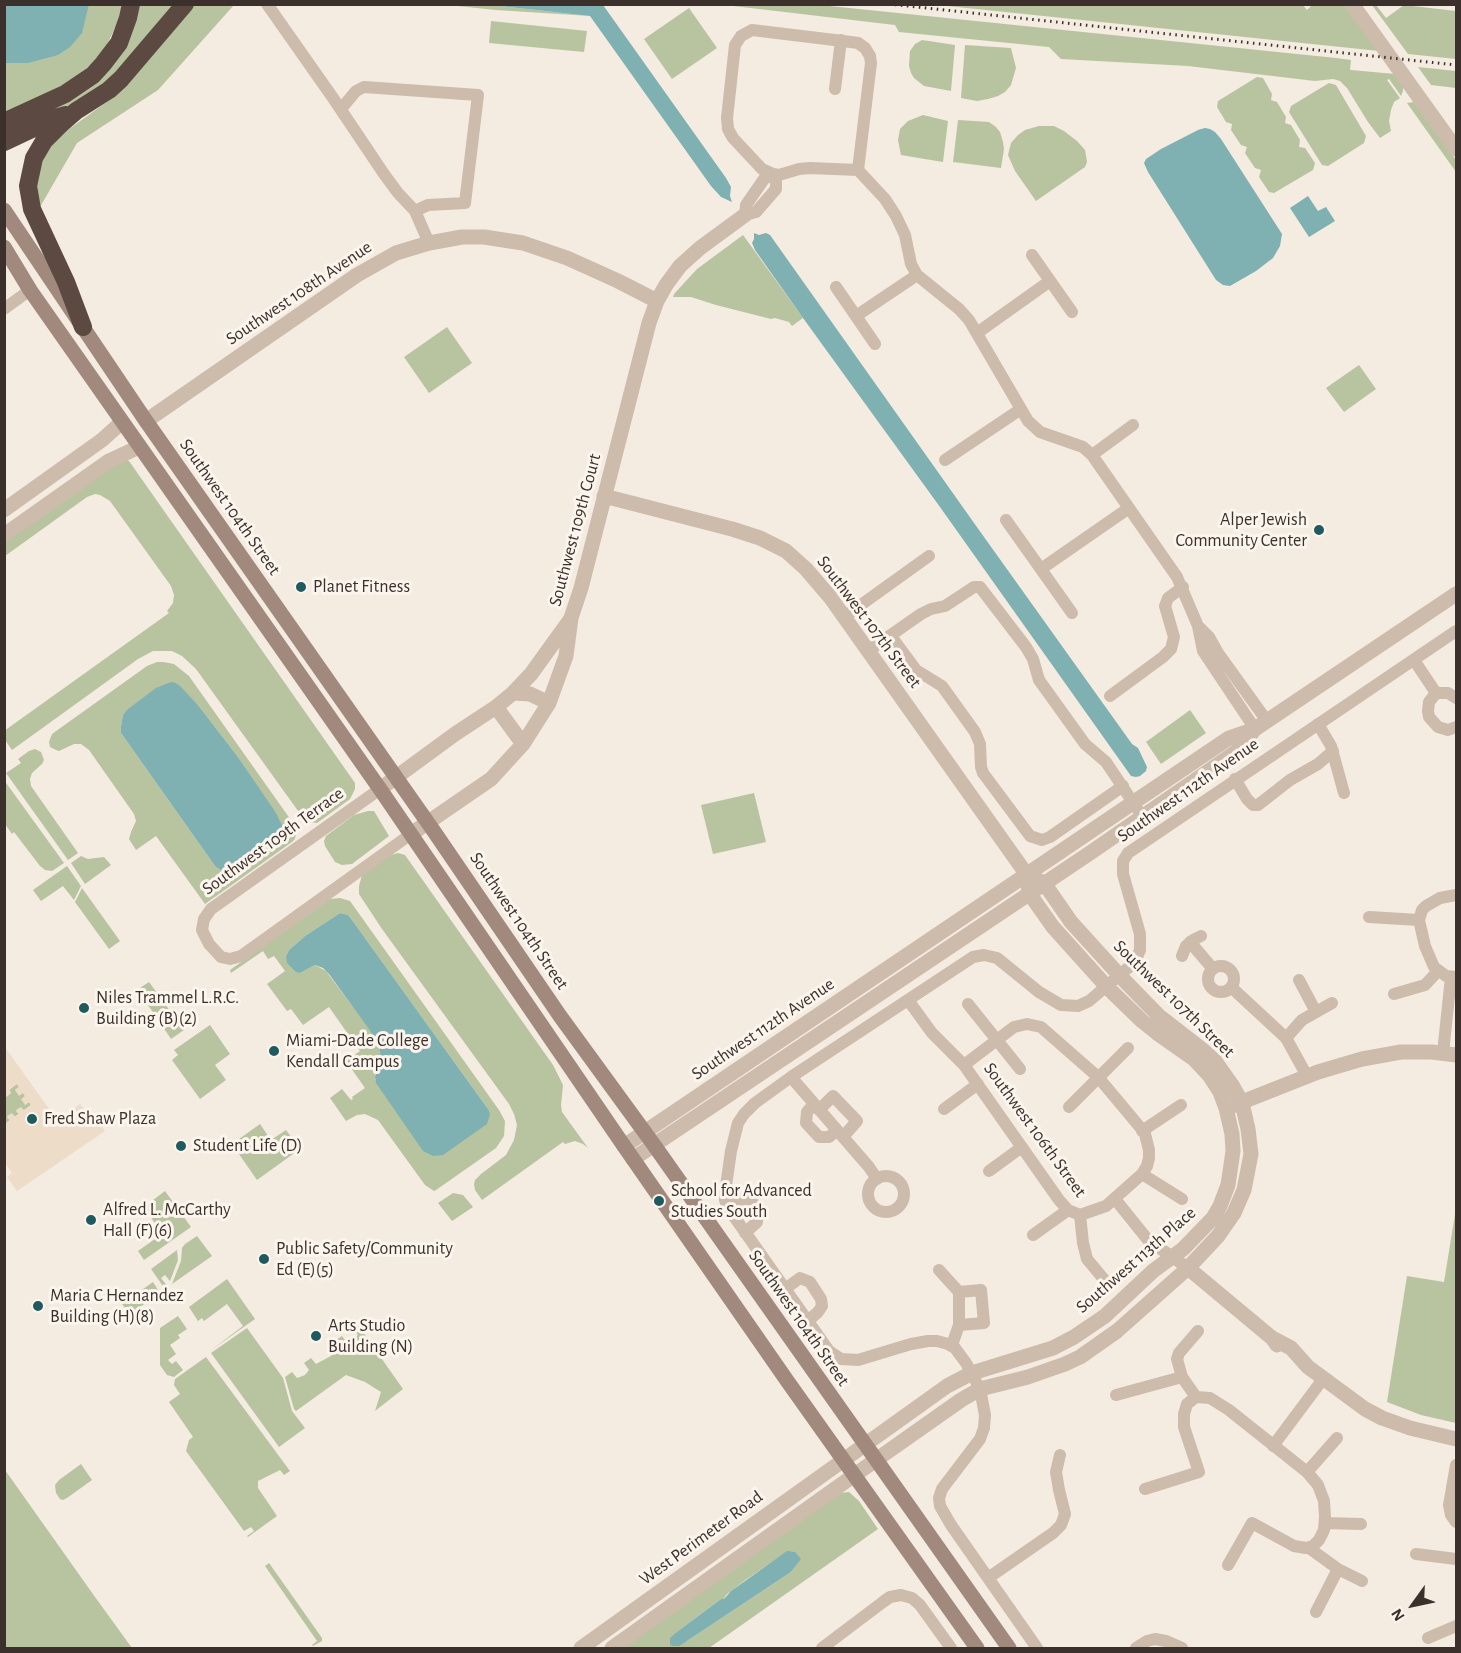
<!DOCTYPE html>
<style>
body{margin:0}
#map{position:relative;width:1461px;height:1653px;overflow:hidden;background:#f4ebe1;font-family:"Alegreya Sans",sans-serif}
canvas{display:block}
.frame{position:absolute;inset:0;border:6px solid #3b302b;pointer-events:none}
.north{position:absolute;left:1383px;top:1575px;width:60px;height:60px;-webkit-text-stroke:4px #fbf5ee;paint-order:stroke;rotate:237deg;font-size:16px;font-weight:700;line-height:24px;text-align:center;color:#3b302b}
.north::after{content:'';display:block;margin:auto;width:21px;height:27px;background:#3b302b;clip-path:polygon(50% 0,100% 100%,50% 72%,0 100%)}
</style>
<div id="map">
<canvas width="1461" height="1653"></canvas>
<div class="frame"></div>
<div class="north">N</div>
</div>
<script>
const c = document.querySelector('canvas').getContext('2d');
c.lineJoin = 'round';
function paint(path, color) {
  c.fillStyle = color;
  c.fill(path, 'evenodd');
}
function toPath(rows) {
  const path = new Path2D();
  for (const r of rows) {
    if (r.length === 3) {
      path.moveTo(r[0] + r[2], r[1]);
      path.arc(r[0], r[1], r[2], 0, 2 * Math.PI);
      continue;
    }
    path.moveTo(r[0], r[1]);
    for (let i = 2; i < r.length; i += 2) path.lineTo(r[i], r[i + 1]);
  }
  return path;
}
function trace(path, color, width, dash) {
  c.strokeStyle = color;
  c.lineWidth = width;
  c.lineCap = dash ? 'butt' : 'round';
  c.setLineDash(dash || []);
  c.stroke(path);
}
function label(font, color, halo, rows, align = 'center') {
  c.font = font + ' "Alegreya Sans",sans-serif';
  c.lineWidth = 6;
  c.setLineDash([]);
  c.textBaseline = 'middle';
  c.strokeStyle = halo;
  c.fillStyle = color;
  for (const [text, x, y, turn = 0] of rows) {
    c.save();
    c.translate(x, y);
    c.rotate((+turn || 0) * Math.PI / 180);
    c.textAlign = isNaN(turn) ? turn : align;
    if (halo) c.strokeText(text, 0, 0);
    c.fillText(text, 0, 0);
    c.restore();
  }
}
paint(toPath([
 [1302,4,1307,10,1312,5,1345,5,1379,51,938,5],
 [4,5,122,5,120,17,108,43,96,60,87,68,63,85,29,103,22,104,5,114],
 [137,5,175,5,114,78,70,105,5,137,4,129,76,94],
 [192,5,234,5,158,90,77,143,40,207,35,202,40,157,65,132,108,101],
 [448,5,491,5,590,16,496,10],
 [725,5,820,5,1336,58,1351,60,1350,69,1351,70,1395,74,1403,85,1403,91,1401,96,1389,79,1387,80,1400,98,1394,102,1391,110,1389,121,1391,131,1380,138,1368,122,1347,88,1340,81,1333,79,1315,81,1188,66,1061,59,1049,47,899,32,895,25],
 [1372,5,1376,5,1386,18,1404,5,1456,11,1456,59,1408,54],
 [689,8,717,48,672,79,644,39],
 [491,21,587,31,584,52,489,43],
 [922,40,955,45,951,91,924,86,914,78,911,73,909,66,910,51,915,44],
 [965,45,1011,48,1016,68,1011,85,1005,92,998,96,988,99,977,101,961,98],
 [1418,67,1456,71,1456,88,1431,85],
 [1257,77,1263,78,1272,94,1271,100,1277,102,1286,117,1285,123,1291,125,1300,140,1299,147,1305,148,1315,163,1313,170,1274,193,1269,192,1259,177,1261,170,1255,168,1245,153,1247,147,1241,145,1231,130,1232,124,1226,122,1217,107,1218,101],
 [1329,83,1336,85,1366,136,1364,143,1328,166,1322,165,1289,112,1291,106],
 [1414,102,1425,116,1456,160,1456,172,1407,103],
 [923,115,948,121,943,162,901,155,898,140,900,129,908,121],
 [958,120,989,122,996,127,1000,132,1003,142,1004,149,1001,168,953,162],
 [1039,126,1054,126,1064,131,1077,141,1085,150,1087,162,1085,167,1036,201,1015,171,1008,155,1011,143,1018,135,1025,130],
 [743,235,803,318,792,326,789,322,775,318,771,319,716,305,691,297,673,297,674,294,697,269],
 [447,327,472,363,429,393,404,357],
 [1359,365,1376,389,1344,412,1326,388],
 [127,460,129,461,355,783,355,789,350,799,317,823,311,822,301,815,196,669,182,656,172,651,153,651,138,659,12,750,5,740,4,731,169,613,167,611,173,603,174,595,171,586,110,501,100,495,95,494,87,497,5,556,5,541,114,462],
 [157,662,163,662,174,664,189,676,293,823,296,832,295,839,292,842,205,904,156,836,136,850,129,839,131,832,136,821,134,814,89,750,81,744,74,744,59,751,56,750,50,747,49,742,52,734,147,666],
 [176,683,198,705,238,757,280,821,280,833,233,867,215,866,121,733,121,726,123,715],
 [1190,710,1206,733,1161,764,1146,742],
 [35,749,41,752,44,760,42,764,32,773,30,779,31,786,78,853,68,860,6,773,21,763,18,759,29,751],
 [4,780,64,863,52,871,45,870,40,866,14,832,12,834,5,824],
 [754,793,766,842,713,854,701,805],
 [368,811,374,811,389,836,352,864,342,865,335,862,325,846,324,841,326,836,354,815],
 [398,853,405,855,553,1065,563,1085,561,1105,562,1112,588,1148,583,1144,575,1141,565,1144,563,1142,482,1200,475,1190,474,1184,475,1180,481,1174,506,1155,514,1140,517,1125,514,1114,509,1104,382,929,359,894,359,886,362,875,391,855],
 [81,856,88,859,104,857,111,865,85,884,71,863],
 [67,866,81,886,74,900,63,886,41,901,33,890],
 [82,888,120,941,109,949,75,902],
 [340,898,350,901,499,1110,505,1121,504,1136,496,1148,436,1190,434,1191,425,1185,378,1120,365,1114,357,1115,346,1121,330,1098,342,1089,351,1100,353,1099,352,1097,365,1088,346,1061,360,1051,329,1007,303,1025,291,1009,287,1011,267,984,285,971,274,956,268,959,263,951,231,973,230,970,330,899],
 [340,913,348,915,352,920,488,1109,375,1080,376,1070,381,1059,381,1049,377,1039,326,971,315,965,300,973,286,956,289,950,305,936],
 [149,982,184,1030,171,1039,157,1018,159,1018,167,1013,166,1010,163,1008,155,1015,137,990],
 [210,1025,230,1054,215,1065,226,1080,200,1099,172,1060,178,1055,174,1050],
 [17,1084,19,1087,15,1090,23,1093,25,1096,25,1105,29,1102,31,1105,24,1110,16,1111,19,1114,14,1117,7,1117,10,1120,5,1124,4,1095,6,1097,11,1093,9,1090],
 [260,1124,271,1140,286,1130,300,1149,257,1180,232,1144],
 [165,1191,191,1227,144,1260,138,1251,162,1234,144,1207],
 [453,1193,463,1195,473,1207,452,1221,438,1203],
 [1456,1208,1456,1423,1421,1415,1387,1402,1407,1276,1444,1282],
 [197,1236,212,1256,172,1284,181,1261,182,1248,185,1244],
 [177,1250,178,1260,170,1281,165,1275,161,1278,168,1287,165,1289,151,1269],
 [227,1279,255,1319,210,1351,243,1326,227,1304,204,1321,202,1318,198,1321,189,1307],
 [153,1282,160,1293,130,1314,122,1304],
 [178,1316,187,1329,178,1335,180,1338,170,1345,176,1354,168,1360,172,1364,176,1361,183,1370,174,1377,167,1375,160,1365,160,1328],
 [358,1325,403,1389,375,1411,381,1392,365,1382,346,1375,296,1411,294,1409,285,1377,292,1372,297,1378,305,1375,309,1370,304,1363,311,1358,316,1364,331,1356,333,1352,328,1345,342,1336,347,1343,353,1339,358,1335,353,1328],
 [247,1328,283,1378,292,1411,305,1428,279,1447,211,1353],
 [206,1357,290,1471,284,1475,280,1470,258,1481,258,1488,277,1516,248,1537,247,1536,254,1531,251,1527,244,1531,186,1451,189,1440,193,1437,169,1402,180,1394,174,1385,175,1379],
 [81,1464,92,1480,67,1498,63,1500,60,1499,56,1493,55,1485,59,1480],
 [5,1470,95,1597,132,1648,5,1648],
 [849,1492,859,1501,878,1529,709,1648,622,1648,839,1493],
 [785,1553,799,1561,791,1572,687,1641,671,1638,678,1631,698,1616,721,1599,724,1599,726,1595,744,1581],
 [269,1563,322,1638,322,1641,313,1646,312,1645,317,1641,265,1566]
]), '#b8c4a0');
paint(toPath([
 [4,1046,57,1120,80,1104,87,1113,91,1110,105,1131,17,1191,7,1177,12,1173,5,1163,5,1124,10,1120,7,1116,12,1113,15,1117,19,1114,16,1110,21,1107,24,1110,31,1105,29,1102,25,1105,21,1099,25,1096,23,1093,19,1096,15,1090,19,1087,17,1084,9,1089,11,1093,6,1097,5,1095]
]), '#ecdcc8');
paint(toPath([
 [89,4,82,33,70,47,58,55,28,63,5,63,5,5],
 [491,5,603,5,726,178,731,187,730,196,732,202,721,197,711,186,590,16],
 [1205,128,1210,129,1215,132,1221,139,1282,234,1280,246,1273,258,1256,271,1230,286,1223,285,1216,280,1148,172,1144,163,1146,159,1161,149,1198,130],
 [1308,196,1318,211,1326,207,1335,221,1309,237,1290,208],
 [754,233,759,235,766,233,770,235,979,530,1132,744,1138,748,1147,767,1146,771,1140,776,1136,777,1131,776,940,507,803,318,755,250,752,243,754,239],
 [171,682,176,683,180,686,198,705,238,757,276,813,283,827,281,833,227,870,221,870,215,866,121,733,121,726,123,715,128,709,156,688],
 [340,913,348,915,352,920,488,1109,490,1114,487,1124,443,1155,433,1156,423,1151,376,1083,375,1077,381,1059,379,1043,329,974,323,968,315,965,300,973,296,972,287,963,286,956,289,950,305,936],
 [787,1551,795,1552,801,1559,791,1572,687,1641,679,1646,672,1646,670,1644,670,1638,678,1631,721,1599,724,1599,731,1591]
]), '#7fb0b2');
trace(toPath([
 [267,4,333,98,384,174,398,193,415,211,429,243],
 [752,30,851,42,858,43,865,48,870,56,871,63,858,170,810,168,799,169,779,175,773,174,762,169,733,138,728,129,727,118,735,45,741,36,752,30],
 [835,89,841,40],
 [341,109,356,91,364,87,478,95,465,203,428,205,415,211],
 [858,170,885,199,896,216,905,235,911,264,917,275,959,309,969,320,1028,421,1040,432,1083,447,1092,455,1177,577,1198,626,1203,651,1255,729],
 [773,174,776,181,776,189,756,212,745,215,746,205,764,179,773,174],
 [1032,255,1072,312],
 [836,287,875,344],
 [4,309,30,290],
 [856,316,917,275],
 [977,333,1050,281],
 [1092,455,1133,425],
 [945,460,1021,409],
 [1006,520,1072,613],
 [1041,569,1129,508],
 [844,617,929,556],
 [1198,626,1209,637,1218,653,1267,721],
 [891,636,916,670,942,686,975,732,980,744,981,767,983,773,1030,836,1042,840,1050,837,1123,786],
 [868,651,921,614,931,609,945,606,974,587,980,587,1026,647,1033,659,1039,680,1085,744,1106,762,1138,810],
 [1414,660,1436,693],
 [1110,696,1163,657,1171,649,1174,637,1165,606,1168,598,1183,587],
 [1456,698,1448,693,1436,693,1429,702,1428,711,1429,717,1438,727,1448,730,1456,727],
 [1318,724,1331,746,1344,793],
 [1235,779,1247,799,1253,805,1258,805,1290,780,1318,764,1333,751],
 [380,789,211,909,204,919,202,930,209,944,221,957,230,959,241,956,411,834],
 [1456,895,1440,898,1426,906,1422,910,1419,920,1425,946,1434,967,1446,976,1456,977],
 [1369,917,1419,920],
 [1190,942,1213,969],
 [1182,956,1186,946,1193,940,1201,936],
 [1221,979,13],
 [1299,980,1316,1012],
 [1231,987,1286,1038,1307,1076],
 [1394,994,1425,985,1438,971],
 [908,1000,932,1033,964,1065,1059,1200,1068,1210,1080,1215,1106,1206,1142,1174,1147,1166,1149,1158,1149,1150,1145,1134,1139,1126,1098,1077,1041,1027,1027,1024,1014,1027,964,1065],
 [968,1004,1020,1069],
 [1286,1038,1302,1020,1332,1003],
 [1443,1053,1451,977],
 [791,1077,869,1167,877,1179],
 [814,1104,807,1112,806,1123,819,1137,829,1137,837,1130],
 [1069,1107,1128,1048],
 [944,1109,978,1084],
 [819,1110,833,1096,857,1121,843,1137],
 [1142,1131,1181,1105],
 [989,1171,1022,1147],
 [1142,1174,1182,1199],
 [886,1194,18],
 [1115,1199,1148,1240,1188,1268],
 [726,1203,751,1200,758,1210,757,1222,745,1233],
 [1080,1215,1083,1243,1087,1259,1107,1283],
 [1033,1235,1068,1210],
 [939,1270,959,1292,959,1325,952,1345],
 [785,1289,800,1278,810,1282,821,1299,822,1306,818,1312,808,1321],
 [959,1292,981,1290,984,1323,959,1325],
 [1116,1395,1182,1377],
 [1196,1397,1210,1398,1229,1410,1307,1472,1318,1485,1324,1501,1325,1517,1324,1530,1319,1540,1313,1546,1306,1548,1294,1546,1252,1523,1228,1565],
 [1196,1397,1182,1377,1177,1359,1179,1353,1198,1331],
 [1273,1446,1323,1379],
 [1456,1465,1449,1505,1451,1515,1456,1522],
 [1307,1472,1337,1438],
 [1145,1489,1199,1472,1184,1427,1184,1414,1187,1404,1196,1397],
 [1325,1523,1361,1524],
 [1309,1548,1338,1569,1362,1581],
 [1416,1554,1456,1559],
 [988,1578,1053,1533,1061,1525,1065,1514,1059,1490,1056,1472,1060,1455],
 [1316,1612,1338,1569],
 [1428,1638,1456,1626],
 [822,1648,883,1602,890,1597,901,1595,912,1598,920,1605,951,1648],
 [1037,1648,951,1525,940,1506,939,1498,942,1489,980,1439,984,1428,985,1415,980,1389,966,1363,955,1348,948,1344,937,1341,928,1341,911,1344,858,1360,841,1359,829,1351,728,1208,725,1200,726,1186,731,1151,738,1123,744,1114,755,1103,791,1077,973,957,984,955,997,958,1039,992,1061,1005,1078,1006,1089,1001,1135,962,1140,950,1140,934,1123,874,1123,861,1128,853,1456,631],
 [1136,1648,1147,1641,1155,1639,1166,1641,1182,1648]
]), '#cdbbac', 12);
trace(toPath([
 [1352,4,1456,149],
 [146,421,357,275,396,253,429,243,462,237,484,237,523,243,567,258,618,281,657,301],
 [4,510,102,440,122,422],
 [4,535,109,461,139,447],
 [513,693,530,694,549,703],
 [496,707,523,744],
 [380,789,455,734,496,707,513,693,531,674,570,620],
 [411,834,491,779,523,744,549,703,566,656,571,618,581,588,649,323,657,301,666,285,680,266,700,248,745,215],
 [1232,1106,1318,1072,1362,1059,1401,1052,1432,1052,1456,1055],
 [624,1146,1229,738,1255,729],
 [633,1159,1090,853,1236,752,1255,729,1456,594],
 [1188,1268,1272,1338,1277,1345],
 [1272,1338,1291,1348,1308,1367,1365,1409,1382,1418,1410,1428,1456,1439],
 [581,1648,947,1386,972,1373,1053,1348,1074,1337,1105,1316,1153,1271,1183,1249,1213,1218,1220,1206,1228,1185,1233,1151,1232,1134,1226,1108,1220,1092,1209,1075,1194,1059,1157,1033,1142,1021,1107,987,1053,927,1029,893,1027,875,830,597,806,569,786,551,760,538,732,529,604,496],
 [612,1648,839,1486,961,1400,980,1389,1028,1377,1065,1364,1080,1357,1100,1343,1117,1331,1188,1268,1218,1236,1234,1213,1244,1190,1251,1154,1248,1129,1242,1103,1232,1085,1215,1061,1204,1051,1159,1016,1120,976,1071,922,1044,883,1027,875]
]), '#cdbbac', 15);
trace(toPath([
 [4,210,146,421,433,830,560,1016,654,1145,1009,1648],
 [4,247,30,290,380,789,624,1146,788,1382,977,1648]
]), '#a18a7d', 15);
trace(toPath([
 [4,122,65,94,93,75,103,64,119,43,128,18,131,4],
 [4,142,55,118,66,115],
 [83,327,66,282,32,209,28,186,34,158,44,141,61,124,76,111,109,90,121,79,185,4]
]), '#5c4a42', 18);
trace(toPath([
 [889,4,1456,65]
]), '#3b302b', 3, [1.5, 4.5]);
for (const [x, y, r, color] of [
 [1319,530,6,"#1f5a5e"],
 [301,587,6,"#1f5a5e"],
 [84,1008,6,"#1f5a5e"],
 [274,1051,6,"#1f5a5e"],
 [32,1119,6,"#1f5a5e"],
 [181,1146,6,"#1f5a5e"],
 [659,1201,6,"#1f5a5e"],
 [91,1220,6,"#1f5a5e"],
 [264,1259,6,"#1f5a5e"],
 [38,1306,6,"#1f5a5e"],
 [316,1336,6,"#1f5a5e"]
]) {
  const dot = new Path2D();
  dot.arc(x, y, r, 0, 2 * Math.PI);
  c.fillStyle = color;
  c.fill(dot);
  trace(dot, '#fbf5ee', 2);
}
label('18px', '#3b302b', '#fbf5ee', [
 ["Southwest 108th Avenue",299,293,-34],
 ["Southwest 104th Street",230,507,55],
 ["Southwest 109th Court",575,530,-75],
 ["Southwest 107th Street",869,622,53],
 ["Southwest 112th Avenue",1188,790,-35],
 ["Southwest 109th Terrace",273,841,-36],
 ["Southwest 104th Street",519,921,56],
 ["Southwest 107th Street",1174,999,44],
 ["Southwest 112th Avenue",763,1029,-34],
 ["Southwest 106th Street",1035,1130,54],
 ["Southwest 113th Place",1136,1260,-41],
 ["Southwest 104th Street",799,1318,55],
 ["West Perimeter Road",701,1538,-36]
]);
label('18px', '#3b302b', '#fbf5ee', [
 ["Alper Jewish",1307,520,"right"],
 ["Community Center",1307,541,"right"],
 ["Planet Fitness",313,587],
 ["Niles Trammel L.R.C.",96,998],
 ["Building (B)(2)",96,1019],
 ["Miami-Dade College",286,1041],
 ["Kendall Campus",286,1062],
 ["Fred Shaw Plaza",44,1119],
 ["Student Life (D)",193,1146],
 ["School for Advanced",671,1191],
 ["Studies South",671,1212],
 ["Alfred L. McCarthy",103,1210],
 ["Hall (F)(6)",103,1231],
 ["Public Safety/Community",276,1249],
 ["Ed (E)(5)",276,1270],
 ["Maria C Hernandez",50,1296],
 ["Building (H)(8)",50,1317],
 ["Arts Studio",328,1326],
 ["Building (N)",328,1347]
], 'left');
</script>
